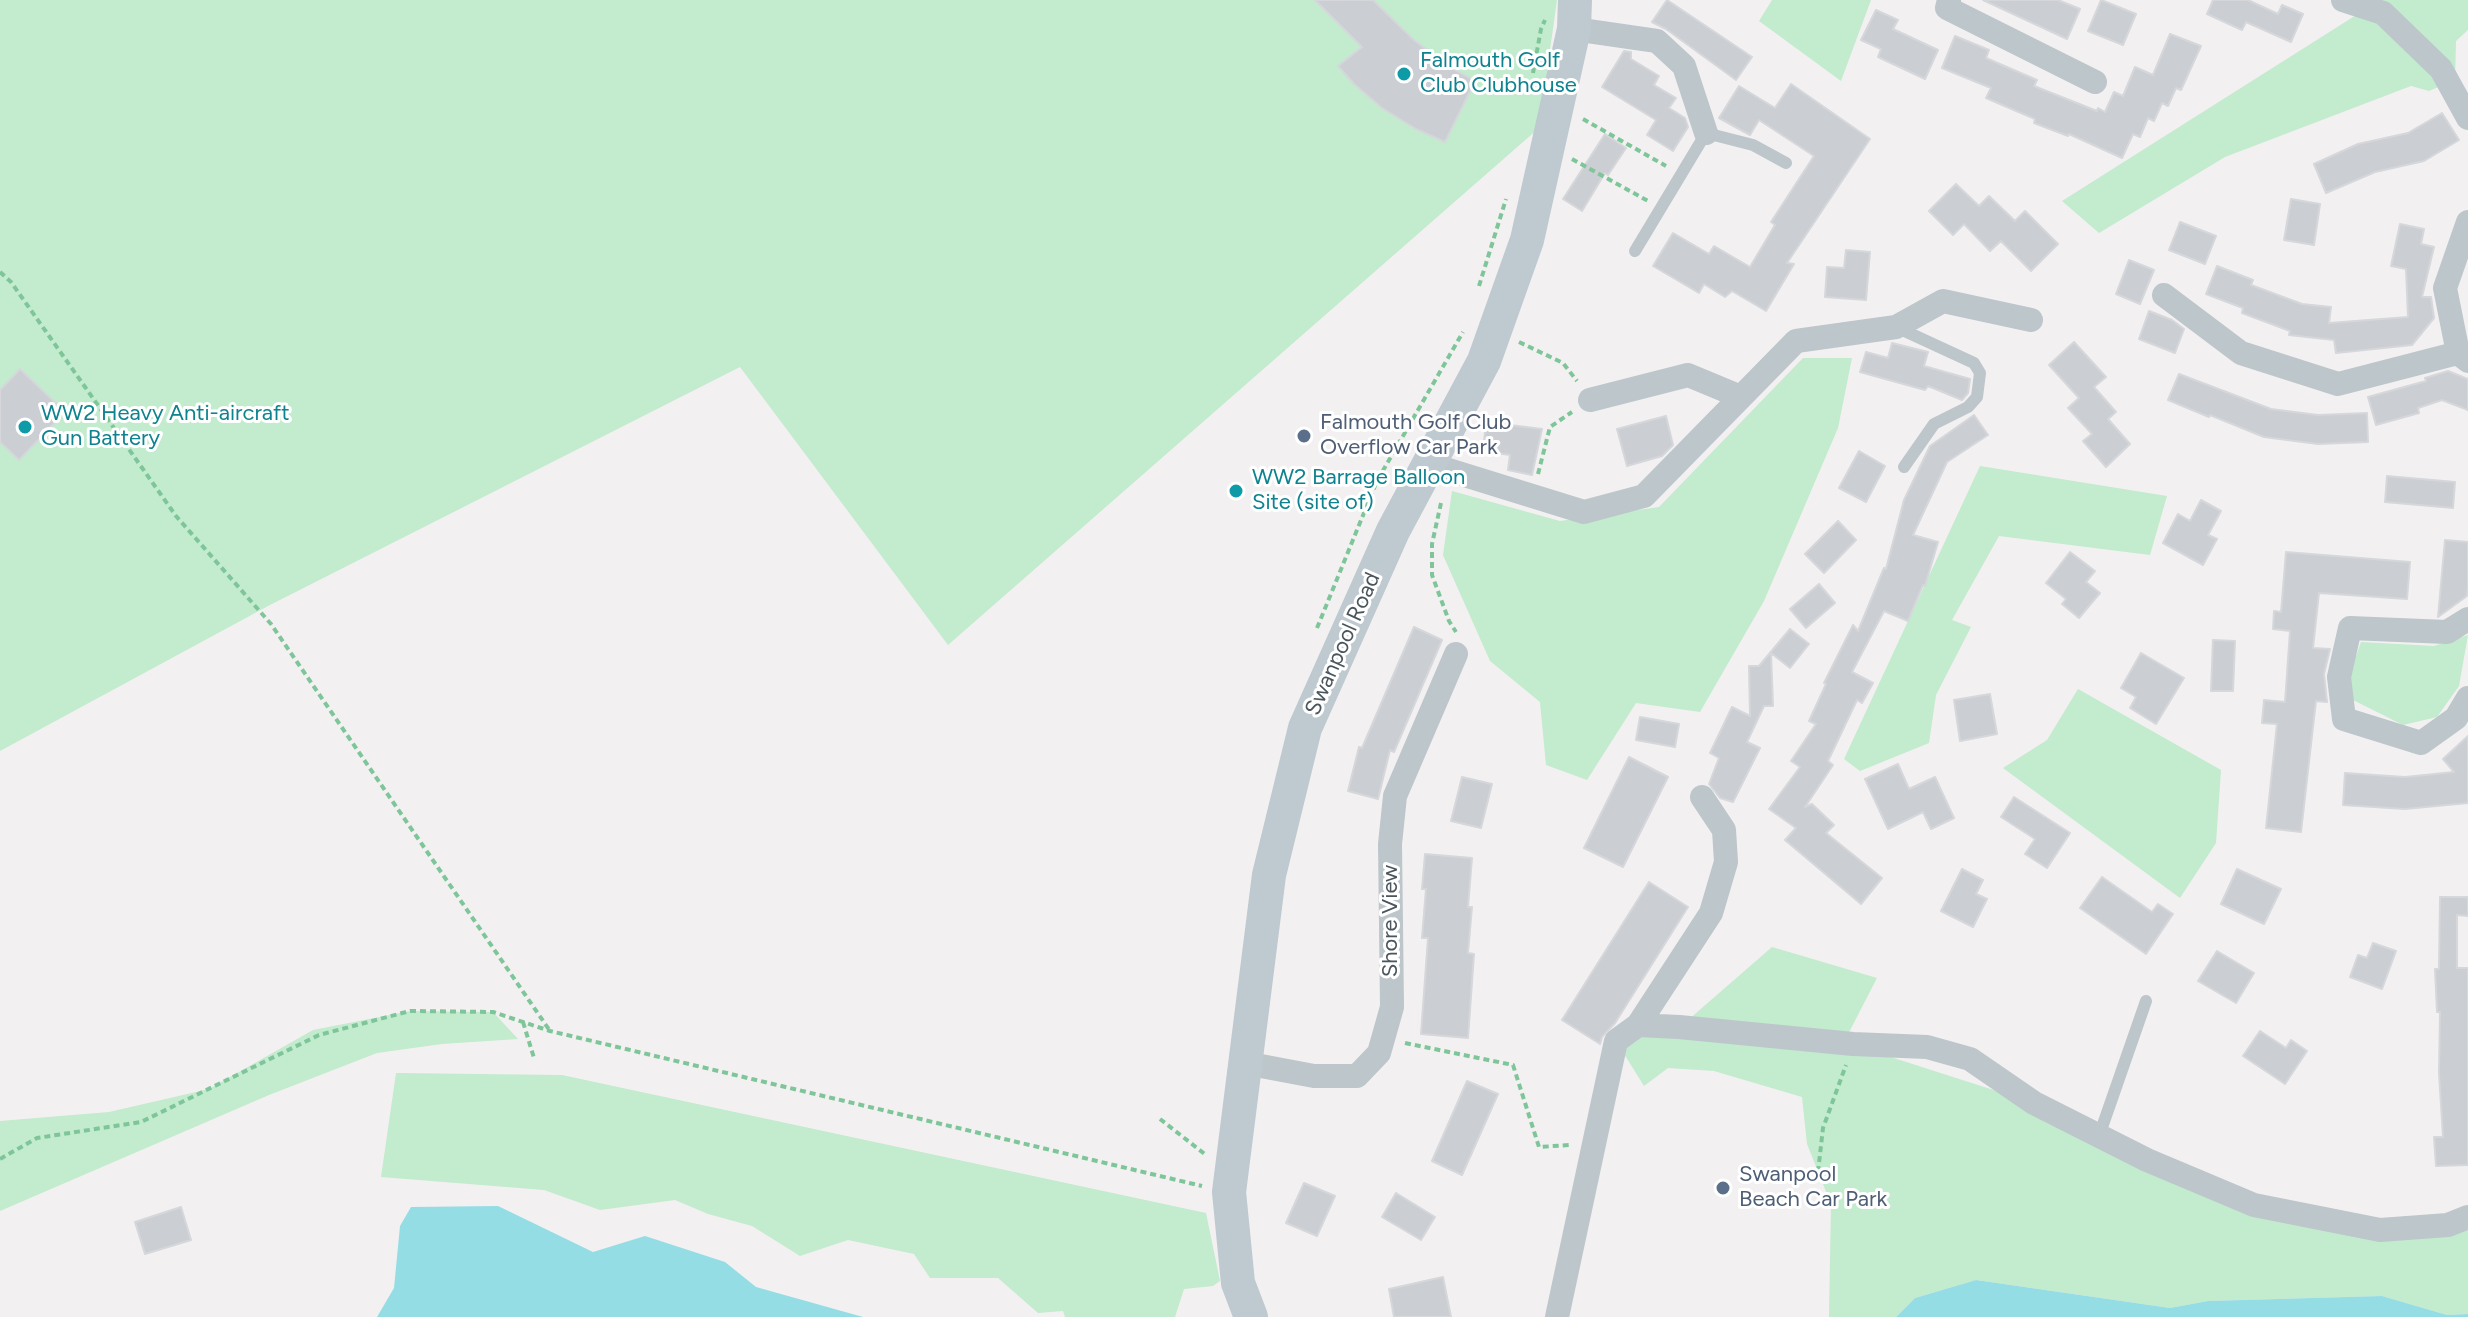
<!DOCTYPE html>
<style>
body{margin:0}
canvas{display:block;background:#f2f0f0}
</style>
<canvas width="2468" height="1317"></canvas>
<script>
const c = document.querySelector('canvas').getContext('2d');
c.lineJoin = 'round';
function paint(path, color) {
  c.fillStyle = color;
  c.fill(path, 'evenodd');
}
function toPath(rows) {
  const path = new Path2D();
  for (const r of rows) {
    path.moveTo(r[0], r[1]);
    for (let i = 2; i < r.length; i += 2) path.lineTo(r[i], r[i + 1]);
  }
  return path;
}
function trace(path, color, width, dash) {
  c.strokeStyle = color;
  c.lineWidth = width;
  c.lineCap = dash ? 'butt' : 'round';
  c.setLineDash(dash || []);
  c.stroke(path);
}
function label(font, color, halo, rows, align = 'center') {
  c.font = font + ' Figtree,sans-serif';
  c.lineWidth = 6;
  c.setLineDash([]);
  c.textBaseline = 'middle';
  c.strokeStyle = halo;
  c.fillStyle = color;
  for (const [text, x, y, turn = 0] of rows) {
    c.save();
    c.translate(x, y);
    c.rotate((+turn || 0) * Math.PI / 180);
    c.textAlign = isNaN(turn) ? turn : align;
    if (halo) c.strokeText(text, 0, 0);
    c.fillText(text, 0, 0);
    c.restore();
  }
}
paint(toPath([
 [0,0,1557,0,1539,128,948,645,740,367,268,606,0,751],
 [1772,0,1871,0,1841,81,1759,21],
 [2380,0,2468,0,2468,30,2456,41,2455,80,2429,91,2411,86,2225,157,2099,233,2062,201],
 [1803,358,1852,358,1838,428,1764,601,1700,712,1636,703,1587,780,1546,765,1540,702,1490,661,1443,555,1452,491,1560,521,1659,507],
 [1980,466,2167,496,2150,555,1999,536,1952,620,1971,627,1936,695,1929,743,1860,771,1844,759],
 [2468,635,2459,686,2437,717,2403,725,2351,699,2351,670,2361,642,2434,646],
 [2078,689,2221,770,2216,843,2180,898,2003,768,2047,740],
 [1772,947,1877,978,1844,1042,2034,1103,2254,1205,2380,1230,2468,1217,2468,1314,2447,1315,2382,1296,2208,1301,2170,1308,1976,1280,1915,1298,1896,1317,1829,1317,1831,1204,1807,1144,1802,1097,1714,1071,1668,1068,1644,1086,1616,1041,1680,1027],
 [410,1011,493,1012,518,1039,442,1044,377,1053,269,1095,0,1211,0,1121,109,1112,209,1089,313,1030],
 [396,1073,562,1075,1206,1213,1220,1281,1213,1286,1184,1289,1175,1317,1065,1317,1063,1311,1038,1313,998,1278,930,1278,914,1254,848,1240,800,1256,752,1226,708,1214,675,1200,600,1210,544,1190,381,1177]
]), '#c3ebce');
paint(toPath([
 [498,1206,593,1252,645,1236,725,1262,756,1287,863,1317,377,1317,394,1288,400,1226,411,1207],
 [1976,1280,2170,1308,2208,1301,2382,1296,2447,1315,2468,1314,2468,1317,1896,1317,1915,1298]
]), '#94dde4');
const building = toPath([
 [1315,0,1373,0,1414,40,1450,67,1475,81,1445,142,1416,129,1382,108,1354,84,1338,66,1362,47,1315,0],
 [1667,0,1752,57,1736,80,1666,29,1652,22,1667,0],
 [1983,0,2058,0,2080,9,2067,39,1983,0],
 [2101,0,2136,14,2123,45,2088,31,2101,0],
 [2213,0,2248,0,2278,14,2282,5,2303,14,2291,42,2246,22,2242,30,2207,14,2213,0],
 [1876,10,1898,20,1893,29,1938,50,1925,79,1878,57,1881,49,1861,40,1876,10],
 [2170,34,2201,46,2181,90,2176,88,2168,106,2162,103,2154,121,2148,118,2140,137,2133,134,2122,158,2069,134,2068,136,2034,123,2035,119,1986,98,1991,88,1942,68,1955,36,1989,50,1986,58,2037,80,2034,86,2097,111,2098,108,2105,112,2114,92,2123,96,2135,67,2153,75,2170,34],
 [1624,51,1631,52,1631,59,1659,76,1654,85,1676,98,1669,108,1685,118,1688,127,1673,151,1647,135,1656,120,1602,87,1624,51],
 [1791,84,1870,139,1787,263,1794,264,1766,311,1732,291,1725,297,1704,284,1699,293,1653,266,1673,233,1709,254,1714,246,1750,267,1775,225,1771,222,1814,156,1759,120,1750,135,1719,118,1739,86,1775,108,1791,84],
 [2442,113,2459,140,2424,161,2375,172,2326,193,2314,164,2358,144,2408,133,2442,113],
 [1605,134,1626,148,1608,175,1605,173,1582,211,1563,199,1605,134],
 [1956,184,1979,206,1989,196,2015,221,2025,211,2058,244,2031,271,2001,241,1990,251,1964,224,1953,235,1929,211,1956,184],
 [2291,199,2320,204,2314,245,2284,240,2291,199],
 [2180,222,2216,236,2205,264,2169,250,2180,222],
 [2400,224,2424,229,2421,244,2434,247,2422,297,2431,297,2434,318,2412,345,2336,353,2334,340,2289,335,2290,331,2242,313,2243,308,2206,294,2217,266,2253,280,2251,285,2302,304,2331,307,2329,323,2408,317,2406,269,2391,266,2400,224],
 [1846,250,1870,252,1866,300,1825,297,1827,267,1844,268,1846,250],
 [2129,260,2154,270,2140,304,2116,294,2129,260],
 [2149,311,2172,320,2184,329,2175,353,2139,339,2149,311],
 [2074,342,2106,377,2094,387,2116,412,2108,419,2130,444,2106,467,2083,441,2092,434,2068,408,2079,398,2049,365,2074,342],
 [1892,343,1928,352,1924,366,1970,379,1968,393,1962,400,1928,386,1925,390,1860,372,1866,352,1888,358,1892,343],
 [20,369,65,412,19,460,0,442,0,390,20,369],
 [2448,371,2468,379,2468,410,2442,400,2418,408,2419,413,2376,425,2368,397,2426,381,2425,378,2448,371],
 [2179,374,2271,409,2318,415,2367,413,2368,442,2318,444,2264,437,2210,415,2209,417,2168,400,2179,374],
 [1974,415,1988,435,1947,462,1913,535,1938,542,1925,586,1923,585,1908,621,1884,611,1852,672,1873,683,1862,703,1857,700,1828,761,1833,765,1805,807,1812,804,1834,825,1826,833,1882,878,1861,904,1785,840,1796,828,1769,809,1800,767,1791,761,1816,724,1809,721,1826,684,1824,683,1853,625,1858,631,1884,568,1886,569,1904,500,1930,446,1974,415],
 [1666,416,1673,445,1662,456,1627,466,1617,429,1666,416],
 [1486,422,1542,429,1532,475,1508,470,1510,455,1483,451,1486,422],
 [1859,451,1885,466,1866,502,1839,488,1859,451],
 [2387,476,2455,482,2453,508,2385,502,2387,476],
 [2201,500,2221,511,2208,535,2217,539,2203,565,2163,543,2178,514,2190,521,2201,500],
 [1838,521,1856,540,1824,573,1805,554,1838,521],
 [2445,540,2468,542,2468,586,2467,596,2438,617,2445,540],
 [2070,552,2095,571,2086,582,2100,593,2079,618,2062,604,2066,599,2046,583,2070,552],
 [2286,552,2410,562,2407,599,2319,593,2313,648,2330,649,2324,674,2327,702,2316,701,2301,832,2266,828,2277,724,2262,723,2264,700,2285,702,2290,631,2273,629,2274,611,2281,612,2286,552],
 [1819,584,1835,603,1806,628,1790,609,1819,584],
 [1414,627,1442,640,1394,752,1390,750,1378,799,1348,791,1359,747,1362,748,1414,627],
 [1790,629,1809,644,1790,668,1771,653,1773,706,1764,706,1747,742,1760,748,1733,802,1720,798,1709,784,1719,758,1710,753,1732,707,1750,716,1749,666,1759,666,1790,629],
 [2213,640,2235,641,2233,691,2211,691,2213,640],
 [2141,653,2184,678,2156,724,2130,708,2136,697,2121,688,2141,653],
 [1990,694,1997,734,1960,741,1954,700,1990,694],
 [1640,717,1679,724,1675,747,1636,740,1640,717],
 [2468,736,2468,803,2405,809,2343,805,2345,773,2405,777,2454,772,2443,759,2468,736],
 [1629,757,1668,777,1623,867,1584,848,1629,757],
 [1898,764,1909,789,1935,777,1954,818,1931,829,1923,812,1888,829,1865,779,1898,764],
 [1462,777,1492,784,1481,828,1451,821,1462,777],
 [2014,797,2070,833,2047,868,2025,854,2035,839,2001,817,2014,797],
 [1425,854,1472,858,1468,907,1472,907,1468,953,1474,954,1468,1038,1421,1034,1428,938,1422,938,1426,889,1422,889,1425,854],
 [1962,869,1983,880,1976,894,1987,899,1973,927,1941,911,1962,869],
 [2237,869,2281,889,2264,924,2221,904,2237,869],
 [2102,877,2152,912,2158,904,2173,914,2146,954,2080,908,2102,877],
 [1649,882,1688,907,1615,1023,1602,1037,1600,1044,1562,1020,1649,882],
 [2440,897,2468,897,2468,916,2457,915,2457,968,2468,968,2468,1165,2436,1166,2434,1137,2443,1137,2439,1073,2440,1012,2437,1012,2435,969,2439,969,2440,897],
 [2373,943,2396,951,2382,989,2350,977,2358,955,2367,958,2373,943],
 [2217,951,2254,973,2236,1003,2198,981,2217,951],
 [2260,1031,2286,1048,2291,1040,2307,1051,2285,1084,2243,1056,2260,1031],
 [1467,1081,1498,1094,1462,1175,1432,1161,1467,1081],
 [1304,1183,1335,1196,1317,1236,1286,1223,1304,1183],
 [1396,1193,1435,1217,1421,1240,1382,1217,1396,1193],
 [181,1207,191,1240,145,1254,135,1222,181,1207],
 [1443,1277,1451,1317,1394,1317,1389,1289,1443,1277]
]);
paint(building, '#cbced2');
trace(building, '#d5d7db', 2);
trace(toPath([
 [1533,73,1541,29,1545,20],
 [1583,119,1666,166],
 [1572,159,1648,201],
 [0,272,11,282,176,516,271,624,550,1031],
 [1479,286,1506,199],
 [1519,342,1563,363,1577,381],
 [1538,474,1550,427,1572,412],
 [1441,503,1432,544,1432,575,1449,621,1456,632],
 [1317,628,1377,481,1463,332],
 [523,1022,534,1058],
 [1405,1043,1513,1065,1539,1147,1570,1145],
 [1160,1119,1206,1155],
 [0,1159,37,1138,141,1122,319,1035,410,1011,493,1012,550,1031,1202,1186],
 [1818,1172,1823,1128,1846,1065]
]), '#7ec69a', 4, [6, 4]);
trace(toPath([
 [1635,251,1706,133,1753,145,1786,163],
 [1896,327,1974,363,1980,373,1977,397,1968,407,1934,424,1904,467],
 [2099,1136,2146,1001]
]), '#bdc6cb', 12);
trace(toPath([
 [1949,0,1947,8,2095,82],
 [2343,0,2383,13,2441,69,2468,118],
 [1574,29,1657,41,1684,66,1706,133],
 [2468,222,2445,288,2458,353,2468,361],
 [2164,295,2241,353,2338,384,2458,353],
 [1590,400,1688,375,1741,397],
 [1429,464,1584,512,1644,496,1796,341,1896,327,1943,301,2031,320],
 [2468,619,2447,632,2350,628,2339,677,2344,719,2421,743,2456,718,2468,698],
 [1638,1025,1711,913,1726,862,1724,830,1702,797],
 [1245,1063,1314,1076,1357,1076,1379,1053,1392,1007,1390,844,1395,796,1456,654],
 [1557,1317,1616,1041,1638,1025,1679,1027,1853,1044,1927,1047,1970,1059,2034,1103,2147,1160,2254,1205,2380,1230,2448,1225,2468,1217]
]), '#bdc6cb', 24);
trace(toPath([
 [1251,1317,1238,1283,1229,1192,1269,875,1305,728,1393,531,1484,361,1527,240,1574,29,1575,0]
]), '#bec9d0', 34);
for (const [x, y, r, color] of [
 [1404,74,8,"#0f9aa8"],
 [25,427,8,"#0f9aa8"],
 [1304,436,8,"#5c6f8a"],
 [1236,491,8,"#0f9aa8"],
 [1723,1188,8,"#5c6f8a"]
]) {
  const dot = new Path2D();
  dot.arc(x, y, r, 0, 2 * Math.PI);
  c.fillStyle = color;
  c.fill(dot);
  trace(dot, '#fff', 3);
}
label('22px', '#0d838f', '#fff', [
 ["Falmouth Golf",1420,61],
 ["Club Clubhouse",1420,86],
 ["WW2 Heavy Anti-aircraft",41,414],
 ["Gun Battery",41,439],
 ["WW2 Barrage Balloon",1252,478],
 ["Site (site of)",1252,503]
], 'left');
label('22px', '#4e5e75', '#fff', [
 ["Falmouth Golf Club",1320,423],
 ["Overflow Car Park",1320,448],
 ["Swanpool",1739,1175],
 ["Beach Car Park",1739,1200]
], 'left');
label('22px', '#4a555c', '#fff', [
 ["Swanpool Road",1343,644,-66],
 ["Shore View",1391,921,-90]
]);
</script>
